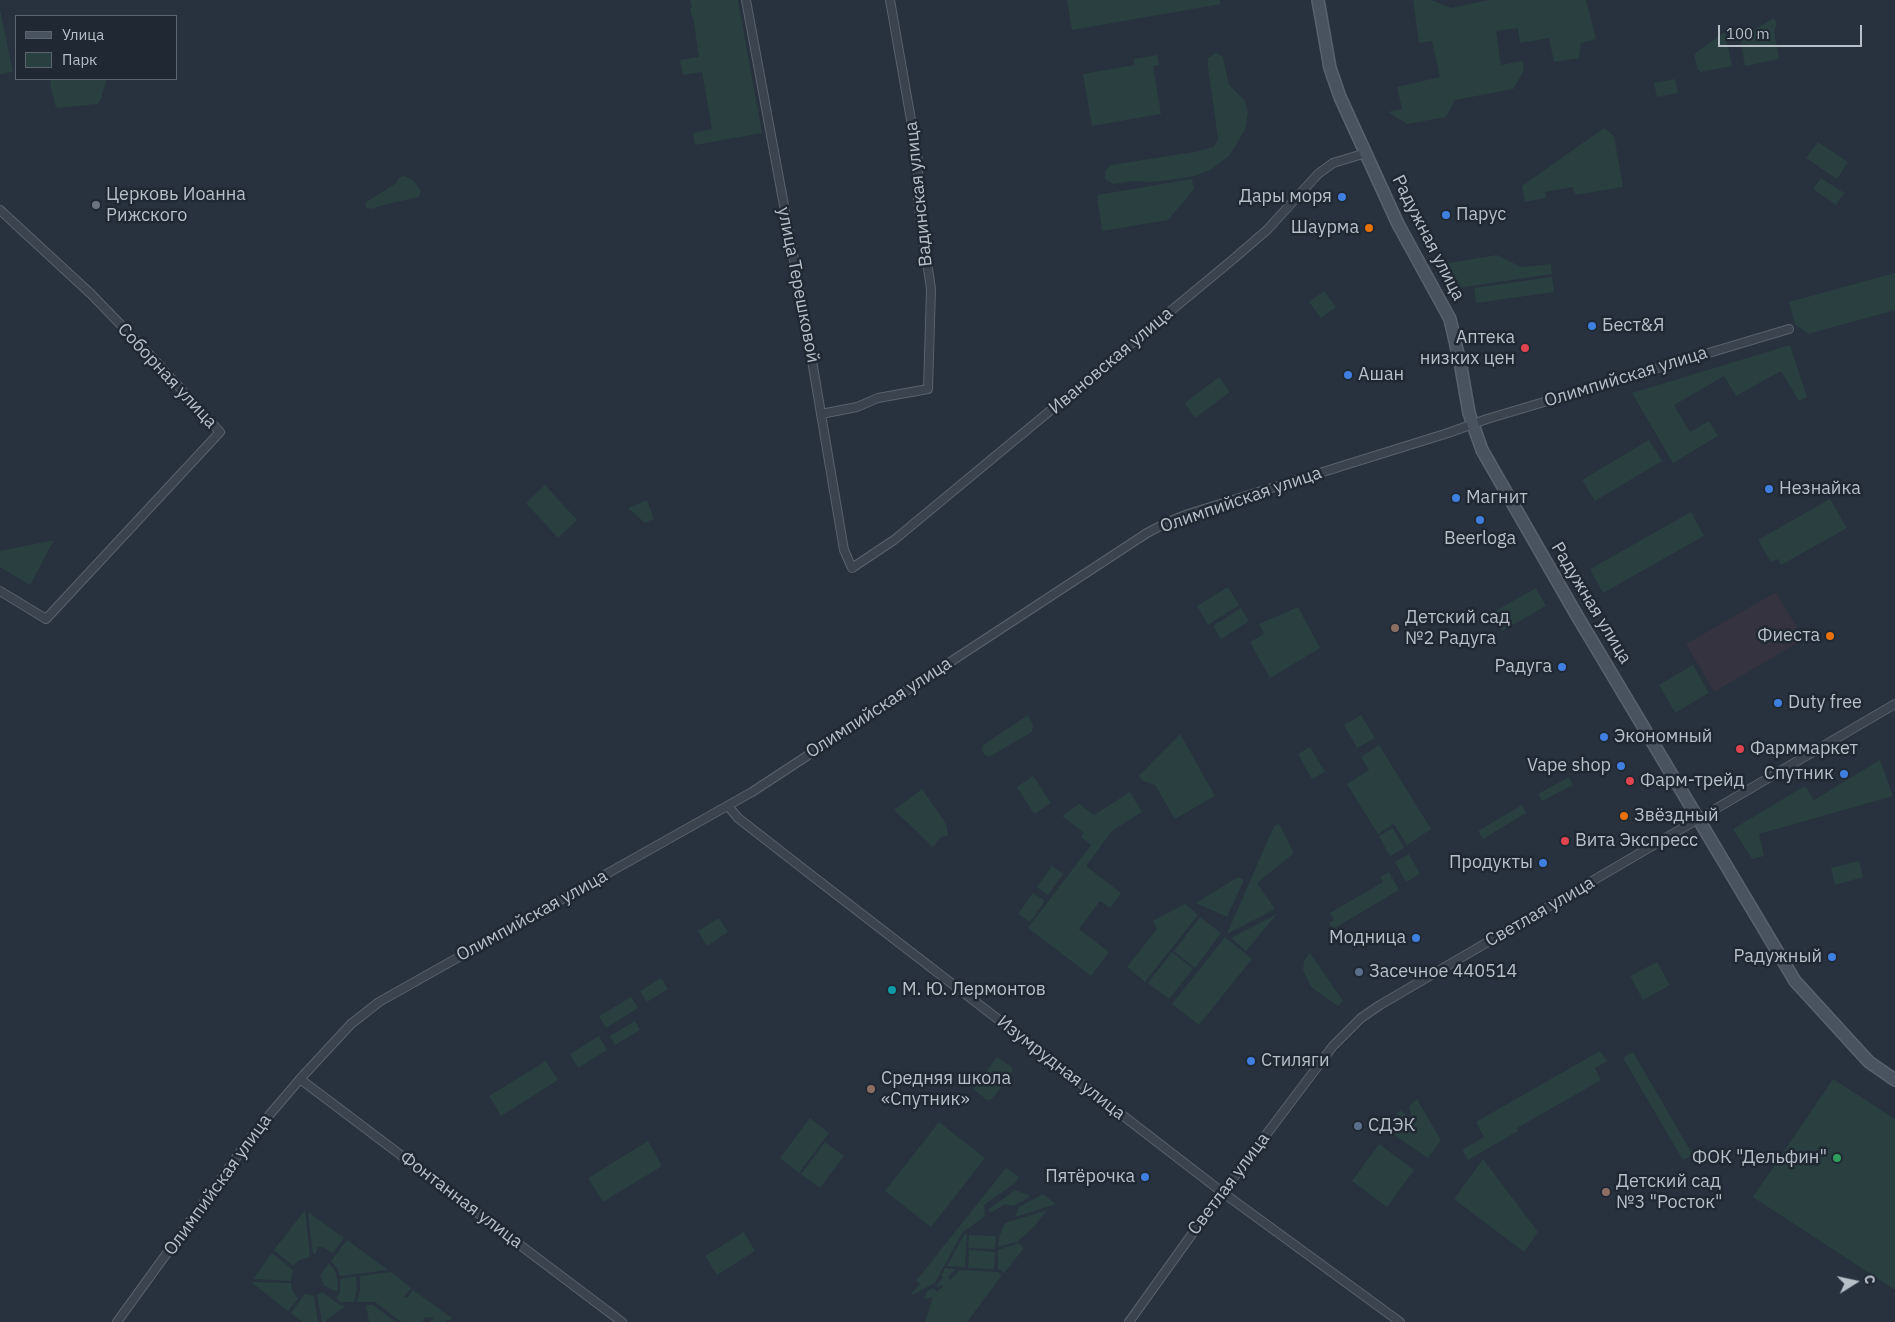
<!DOCTYPE html>
<meta charset="utf-8">
<style>
body{margin:0}
#map{position:relative;width:1895px;height:1322px;overflow:hidden;background:#27323e;font-family:"IBM Plex Sans",sans-serif}
canvas{display:block}
.legend{position:absolute;left:15px;top:15px;width:162px;height:65px;box-sizing:border-box;background:#202933;border:1px solid #5c656f;margin:0;padding:6px 9px;list-style:none;font-size:15px;color:#b7bfc9}
.legend li{display:flex;align-items:center;gap:10px;height:25px}
.legend b{width:25px;border:1px solid #5c656f}
.north{position:absolute;left:1830px;top:1257px;width:50px;height:50px;-webkit-text-stroke:4px #202933;paint-order:stroke;rotate:80deg;font-size:14px;font-weight:700;line-height:20px;text-align:center;color:#b7bfc9}
.north::after{content:'';display:block;margin:auto;width:18px;height:22px;background:#b7bfc9;clip-path:polygon(50% 0,100% 100%,50% 72%,0 100%)}
.scale{position:absolute;left:1718px;top:25px;width:144px;height:22px;box-sizing:border-box;border:2px solid #b7bfc9;border-top:0;padding-left:6px;font-size:15px;line-height:18px;white-space:nowrap;color:#b7bfc9;-webkit-text-stroke:4px #202933;paint-order:stroke}
</style>
<div id="map">
<canvas width="1895" height="1322"></canvas>
<ul class="legend">
<li><b style="height:6px;background:#495360"></b>Улица</li>
<li><b style="height:14px;background:#2a3f40"></b>Парк</li>
</ul>
<div class="north">С</div>
<div class="scale">100 m</div>
</div>
<script>
const c = document.querySelector('canvas').getContext('2d');
c.lineJoin = 'round';
function paint(path, color) {
  c.fillStyle = color;
  c.fill(path, 'evenodd');
}
function toPath(rows) {
  const path = new Path2D();
  for (const r of rows) {
    path.moveTo(r[0], r[1]);
    for (let i = 2; i < r.length; i += 2) path.lineTo(r[i], r[i + 1]);
  }
  return path;
}
function trace(path, color, width, dash) {
  c.strokeStyle = color;
  c.lineWidth = width;
  c.lineCap = dash ? 'butt' : 'round';
  c.setLineDash(dash || []);
  c.stroke(path);
}
function label(font, color, halo, rows, align = 'center') {
  c.font = font + ' "IBM Plex Sans",sans-serif';
  c.lineWidth = 5;
  c.setLineDash([]);
  c.textBaseline = 'middle';
  c.strokeStyle = halo;
  c.fillStyle = color;
  for (const [text, x, y, turn = 0] of rows) {
    c.save();
    c.translate(x, y);
    c.rotate((+turn || 0) * Math.PI / 180);
    c.textAlign = isNaN(turn) ? turn : align;
    if (halo) c.strokeText(text, 0, 0);
    c.fillText(text, 0, 0);
    c.restore();
  }
}
paint(toPath([
 [1776,592,1804,639,1714,692,1686,644]
]), '#34333f');
paint(toPath([
 [690,0,738,0,762,133,695,145,693,133,712,129,702,72,683,75,680,60,699,57,693,17,692,17,690,8,692,7],
 [1067,0,1220,0,1221,4,1072,30],
 [1413,0,1431,0,1451,8,1488,0,1586,0,1596,39,1581,43,1579,58,1554,62,1549,38,1520,43,1518,28,1496,31,1501,65,1522,61,1524,70,1513,89,1455,100,1446,117,1407,124,1388,112,1402,109,1397,87,1440,77,1432,41,1419,43],
 [0,9,13,72,5,73,0,75],
 [1774,18,1777,24,1774,31,1779,59,1745,66,1740,38],
 [1725,32,1732,66,1700,72,1697,68,1694,54],
 [1216,53,1223,57,1229,85,1245,101,1248,112,1246,127,1238,142,1229,156,1210,170,1195,176,1154,182,1134,181,1113,184,1105,179,1105,171,1111,165,1194,152,1214,147,1218,139,1208,67,1208,58],
 [1157,55,1159,65,1153,66,1161,114,1092,126,1083,74,1134,65,1134,59],
 [51,79,106,79,106,83,100,101,97,104,58,108,55,105,50,83],
 [1675,79,1678,93,1657,97,1654,83],
 [1604,128,1614,136,1623,187,1575,195,1573,187,1545,192,1546,198,1525,202,1522,186],
 [1818,142,1848,162,1837,179,1806,158],
 [404,176,413,180,421,191,419,197,383,205,372,209,366,208,366,202,395,184,400,177],
 [1821,178,1844,193,1836,205,1813,189],
 [1192,179,1194,189,1168,220,1102,231,1097,195],
 [1497,255,1521,267,1551,264,1552,274,1451,289,1443,264],
 [1895,273,1895,310,1808,334,1795,324,1789,302],
 [1552,277,1554,292,1476,303,1474,288],
 [1324,291,1336,307,1321,318,1309,302],
 [1790,345,1807,397,1799,401,1781,371,1736,396,1724,376,1674,405,1690,432,1709,421,1718,436,1673,463,1632,393],
 [1219,377,1230,392,1195,418,1185,403],
 [1649,440,1662,461,1595,501,1582,480],
 [545,485,577,520,558,538,526,503],
 [1830,499,1847,528,1781,565,1778,559,1771,562,1758,540],
 [647,500,654,519,645,523,628,508],
 [1691,512,1704,536,1603,593,1590,569],
 [54,540,30,585,0,567,0,551],
 [1228,587,1239,605,1208,625,1197,606],
 [1536,588,1546,606,1502,631,1492,613],
 [1298,607,1320,648,1270,678,1250,642,1264,634,1259,624],
 [1241,608,1249,621,1221,639,1213,626],
 [1693,665,1709,693,1675,713,1659,685],
 [1028,715,1033,725,1032,732,989,757,984,754,982,750,983,745],
 [1361,715,1375,738,1357,748,1344,725],
 [1180,734,1215,796,1175,819,1155,785,1143,781,1139,776],
 [1379,745,1431,829,1407,845,1394,824,1378,834,1347,784,1369,770,1361,757],
 [1310,747,1325,772,1312,779,1298,754],
 [1880,760,1893,796,1759,834,1764,856,1752,859,1733,829,1805,786,1814,800],
 [1033,776,1051,803,1034,814,1017,787],
 [1569,777,1573,785,1542,801,1538,794],
 [922,789,945,822,947,828,948,836,941,837,933,847,894,810],
 [1130,792,1142,812,1112,831,1086,866,1121,893,1110,908,1100,901,1079,929,1109,952,1091,976,1028,928,1091,845,1081,837,1084,833,1062,816,1079,804,1094,815],
 [1522,805,1526,813,1483,839,1478,831],
 [1279,824,1294,853,1257,883,1275,909,1227,934,1274,826],
 [1393,828,1404,848,1390,856,1379,836],
 [1409,854,1420,874,1406,882,1395,862],
 [1859,861,1863,877,1835,885,1831,868],
 [1052,866,1063,874,1048,895,1037,887],
 [1389,872,1399,890,1333,929,1329,923,1334,920,1330,913,1383,882,1380,877],
 [1238,877,1244,880,1227,917,1196,903],
 [1033,893,1045,901,1030,922,1018,914],
 [1185,904,1198,915,1145,982,1127,967,1157,929,1153,921],
 [1277,914,1246,951,1231,938],
 [1200,917,1221,933,1195,968,1174,951],
 [719,918,728,932,707,946,698,931],
 [1225,937,1252,959,1199,1025,1172,1004],
 [1172,952,1193,969,1169,999,1148,983],
 [1310,953,1343,1001,1338,1006,1311,987,1303,970,1304,961],
 [1657,962,1670,985,1643,1000,1630,976],
 [661,978,668,989,647,1002,640,991],
 [631,997,638,1008,606,1028,599,1016],
 [635,1021,640,1030,615,1045,610,1036],
 [599,1036,607,1050,578,1068,570,1054],
 [1600,1051,1607,1061,1595,1068,1601,1080,1517,1128,1518,1131,1468,1160,1462,1150,1484,1137,1476,1122],
 [1633,1052,1693,1155,1683,1160,1623,1058],
 [997,1057,1012,1067,1012,1072,992,1099,987,1100,973,1089],
 [546,1061,558,1080,501,1116,489,1096],
 [1833,1079,1895,1119,1895,1290,1753,1197],
 [1417,1099,1441,1140,1428,1158,1387,1130,1400,1110,1412,1118,1409,1106],
 [810,1118,829,1133,799,1173,780,1158],
 [939,1122,985,1158,931,1227,885,1191],
 [648,1141,662,1166,603,1202,588,1178],
 [825,1142,844,1156,820,1188,801,1174],
 [1379,1144,1414,1170,1387,1207,1352,1181],
 [1483,1159,1538,1232,1524,1252,1454,1199],
 [1006,1168,1019,1177,1015,1183,984,1205,985,1216,962,1233,935,1283,912,1295,911,1294,920,1284,916,1281],
 [1015,1190,1031,1196,1014,1206,1005,1204,990,1213,989,1209],
 [1043,1194,1056,1204,1015,1217,1019,1207],
 [305,1210,310,1257,299,1260,293,1266,274,1250],
 [1047,1210,1034,1227,1017,1242,998,1247,999,1237,1005,1223],
 [308,1212,344,1238,333,1253,322,1247,317,1247,316,1254,313,1254],
 [744,1232,755,1251,717,1275,705,1256],
 [967,1233,965,1267,947,1266,964,1235],
 [969,1235,996,1236,995,1249,968,1248],
 [347,1240,388,1270,340,1276,337,1268,331,1261],
 [1018,1243,1024,1248,1004,1273,998,1269,998,1250],
 [969,1250,995,1252,994,1269,968,1268],
 [272,1253,293,1270,291,1281,253,1279],
 [329,1263,336,1273,338,1284,337,1292,324,1286,320,1275],
 [945,1268,956,1269,948,1277,950,1280,960,1270,998,1272,1002,1275,967,1322,925,1322,933,1297,924,1299,927,1291,932,1288,935,1289,937,1292,943,1286,942,1285,940,1285,937,1288,937,1285,943,1277,941,1276],
 [391,1272,411,1288,404,1297,407,1298,413,1290,452,1318,449,1322,446,1320,445,1322,430,1322,434,1317,424,1318,423,1321,418,1322,401,1322,375,1302,357,1302,360,1291,360,1276],
 [356,1276,357,1289,354,1302,341,1302,336,1298,340,1292,340,1279],
 [251,1282,291,1283,292,1290,298,1299,288,1311],
 [322,1292,340,1305,346,1306,326,1320,326,1322,322,1322,317,1295],
 [305,1294,314,1296,318,1322,302,1322,291,1313],
 [366,1305,373,1305,396,1322,369,1322]
]), '#2a3f40');
const minor = toPath([
 [746,0,805,319,844,550,852,568,894,540,1231,261,1267,230,1318,174,1333,163,1366,153],
 [0,210,91,294,151,356,220,432,46,619,0,591],
 [821,414,857,407,878,398,928,389,931,289,918,201,918,160,890,0],
 [728,806,738,818,815,878,1222,1192,1400,1322],
 [300,1079,622,1322],
 [117,1322,254,1133,300,1079,351,1024,379,1002,752,792,1147,533,1168,522,1188,514,1448,433,1487,419,1789,329],
 [1129,1322,1210,1209,1333,1046,1361,1018,1380,1005,1895,704]
]);
const secondary = toPath([
 [1318,0,1330,68,1340,97,1398,224,1450,319,1461,367,1469,413,1482,450,1576,614,1795,981,1869,1062,1895,1080]
]);
trace(minor, '#59626c', 10);
trace(secondary, '#59626c', 14);
trace(minor, '#3b444e', 8);
trace(secondary, '#495360', 11);
for (const [x, y, r, color] of [
 [1342,197,5,"#3f7fe0"],
 [96,205,5,"#6b7280"],
 [1446,215,5,"#3f7fe0"],
 [1369,228,5,"#e8710a"],
 [1592,326,5,"#3f7fe0"],
 [1525,348,5,"#e0444e"],
 [1348,375,5,"#3f7fe0"],
 [1769,489,5,"#3f7fe0"],
 [1456,498,5,"#3f7fe0"],
 [1480,520,5,"#3f7fe0"],
 [1395,628,5,"#8d6e63"],
 [1830,636,5,"#e8710a"],
 [1562,667,5,"#3f7fe0"],
 [1778,703,5,"#3f7fe0"],
 [1604,737,5,"#3f7fe0"],
 [1740,749,5,"#e0444e"],
 [1621,766,5,"#3f7fe0"],
 [1844,774,5,"#3f7fe0"],
 [1630,781,5,"#e0444e"],
 [1624,816,5,"#e8710a"],
 [1565,841,5,"#e0444e"],
 [1543,863,5,"#3f7fe0"],
 [1416,938,5,"#3f7fe0"],
 [1832,957,5,"#3f7fe0"],
 [1359,972,5,"#5c6f8a"],
 [892,990,5,"#0f9aa8"],
 [1251,1061,5,"#3f7fe0"],
 [871,1089,5,"#8d6e63"],
 [1358,1126,5,"#5c6f8a"],
 [1837,1158,5,"#2e9e5b"],
 [1145,1177,5,"#3f7fe0"],
 [1606,1192,5,"#8d6e63"]
]) {
  const dot = new Path2D();
  dot.arc(x, y, r, 0, 2 * Math.PI);
  c.fillStyle = color;
  c.fill(dot);
  trace(dot, '#202933', 2);
}
label('18px', '#b7bfc9', '#202933', [
 ["Вадинская улица",919,194,-96],
 ["Радужная улица",1428,238,63],
 ["улица Терешковой",798,285,79],
 ["Ивановская улица",1111,361,-40],
 ["Соборная улица",167,376,47],
 ["Олимпийская улица",1626,377,-17],
 ["Олимпийская улица",1241,500,-19],
 ["Радужная улица",1591,603,59],
 ["Олимпийская улица",879,708,-33],
 ["Светлая улица",1540,912,-30],
 ["Олимпийская улица",532,916,-29],
 ["Изумрудная улица",1061,1068,38],
 ["Светлая улица",1229,1184,-53],
 ["Олимпийская улица",218,1185,-54],
 ["Фонтанная улица",461,1200,37]
]);
label('18px', '#b7bfc9', '#202933', [
 ["Церковь Иоанна",106,195],
 ["Рижского",106,216],
 ["Дары моря",1332,197,"right"],
 ["Парус",1456,215],
 ["Шаурма",1359,228,"right"],
 ["Бест&Я",1602,326],
 ["Аптека",1515,338,"right"],
 ["низких цен",1515,359,"right"],
 ["Ашан",1358,375],
 ["Незнайка",1779,489],
 ["Магнит",1466,498],
 ["Beerloga",1480,539,"center"],
 ["Детский сад",1405,618],
 ["№2 Радуга",1405,639],
 ["Фиеста",1820,636,"right"],
 ["Радуга",1552,667,"right"],
 ["Duty free",1788,703],
 ["Экономный",1614,737],
 ["Фарммаркет",1750,749],
 ["Vape shop",1611,766,"right"],
 ["Спутник",1834,774,"right"],
 ["Фарм-трейд",1640,781],
 ["Звёздный",1634,816],
 ["Вита Экспресс",1575,841],
 ["Продукты",1533,863,"right"],
 ["Модница",1406,938,"right"],
 ["Радужный",1822,957,"right"],
 ["Засечное 440514",1369,972],
 ["М. Ю. Лермонтов",902,990],
 ["Стиляги",1261,1061],
 ["Средняя школа",881,1079],
 ["«Спутник»",881,1100],
 ["СДЭК",1368,1126],
 ["ФОК \"Дельфин\"",1827,1158,"right"],
 ["Пятёрочка",1135,1177,"right"],
 ["Детский сад",1616,1182],
 ["№3 \"Росток\"",1616,1203]
], 'left');
</script>
